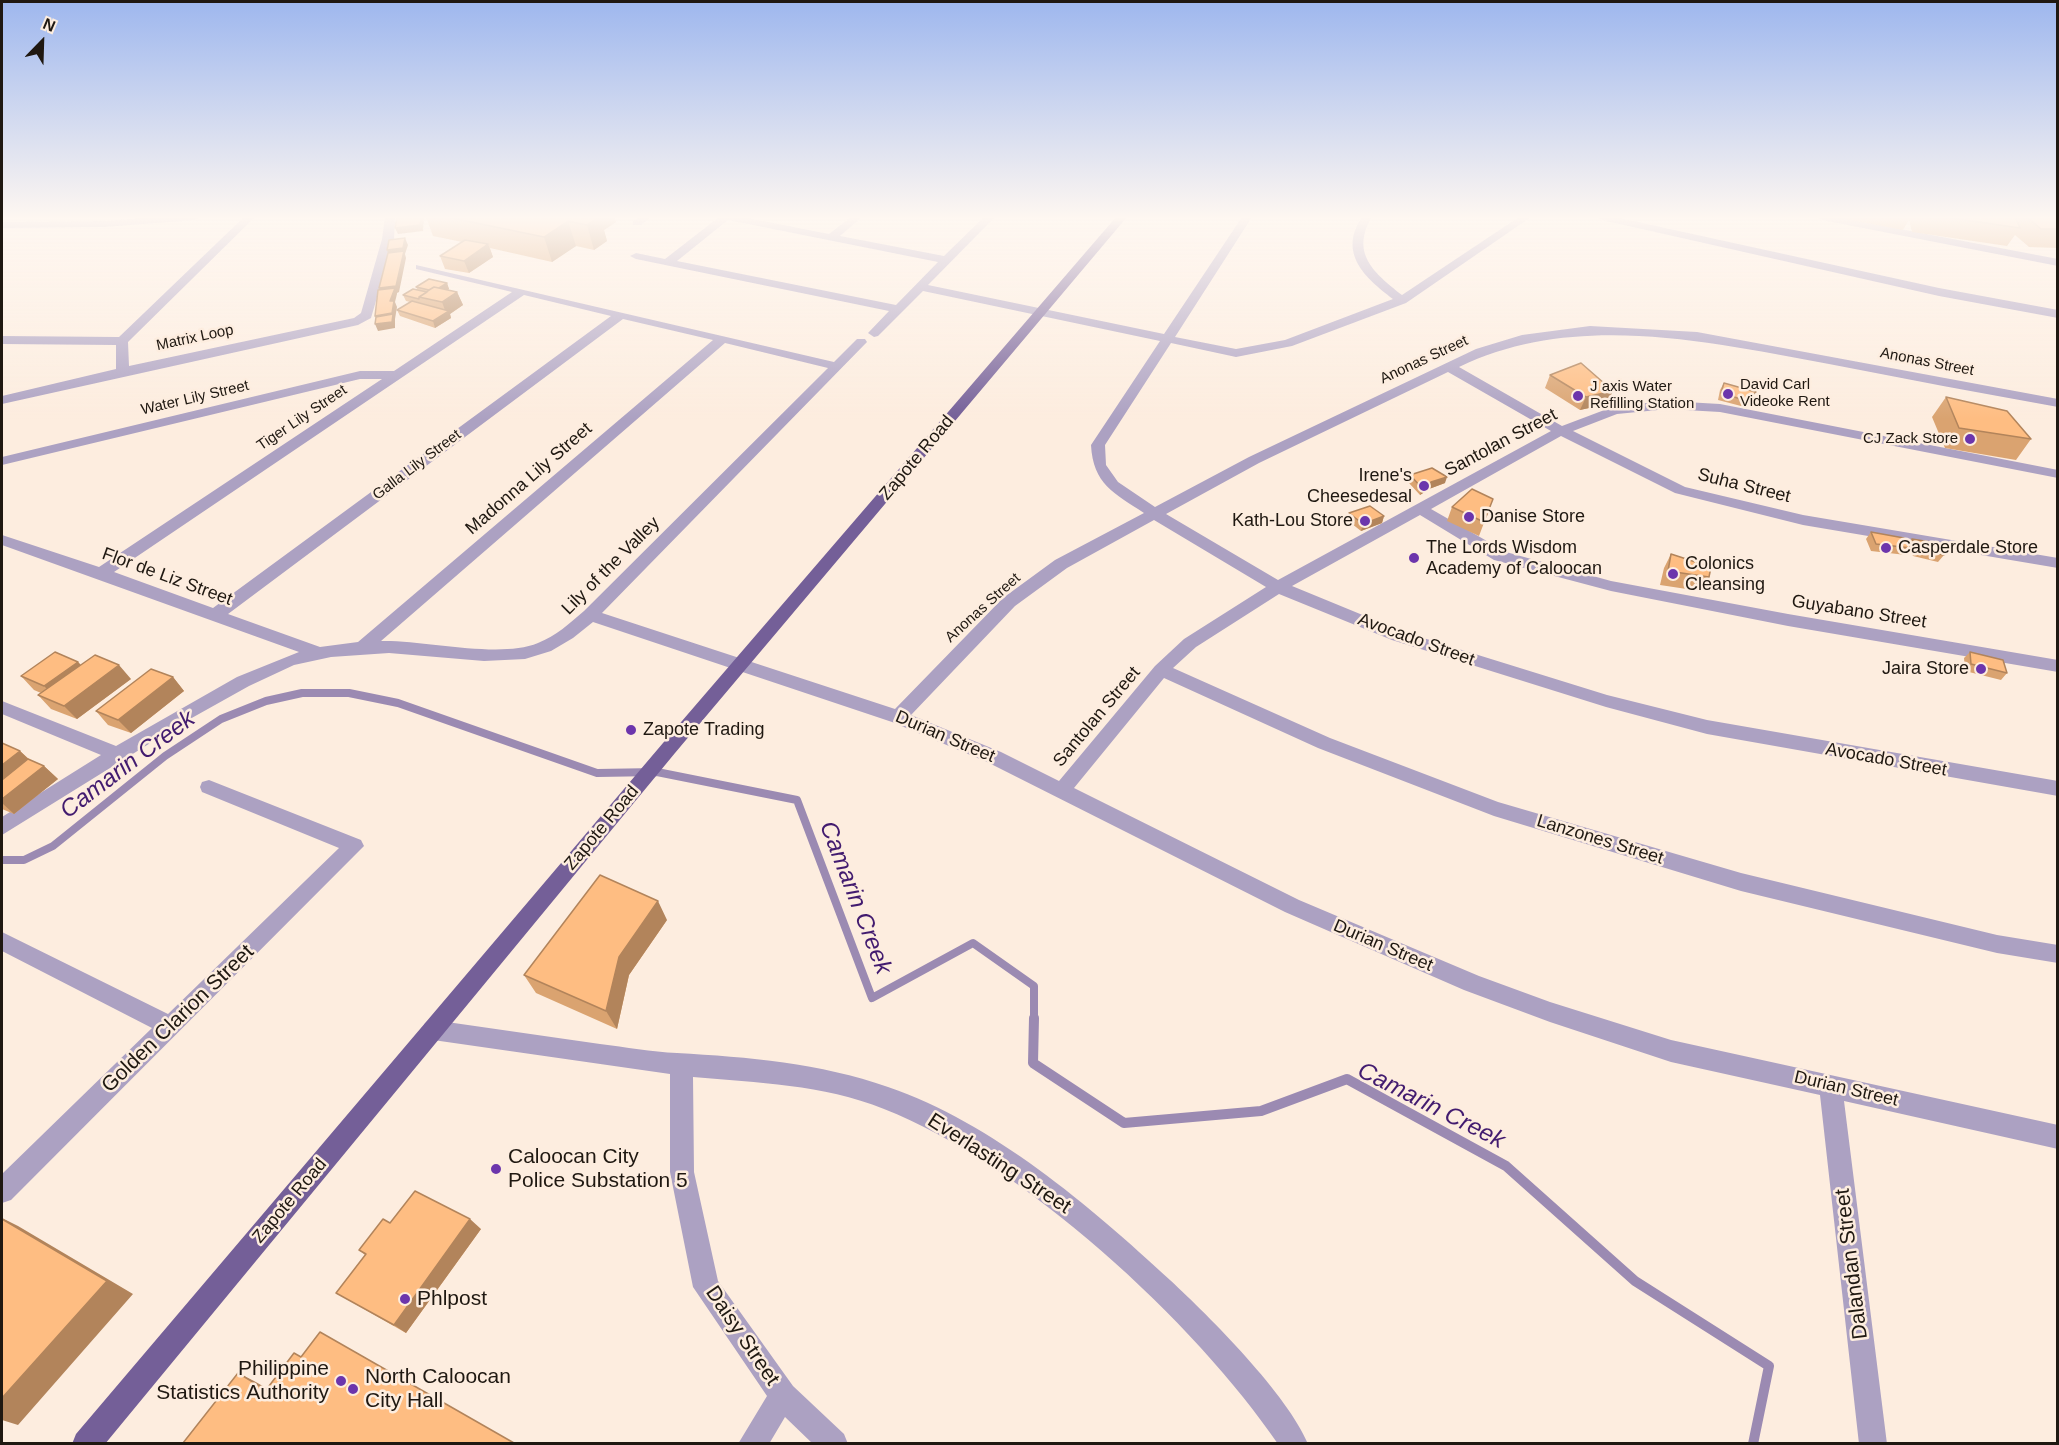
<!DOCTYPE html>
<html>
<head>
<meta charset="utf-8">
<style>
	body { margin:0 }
	#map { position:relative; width:2059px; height:1445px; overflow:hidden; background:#fdeddf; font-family:Arial,sans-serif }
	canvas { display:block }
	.frame { position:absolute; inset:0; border:3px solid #1f1811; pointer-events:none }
	.north { position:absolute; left:12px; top:12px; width:60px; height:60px; -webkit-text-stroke:4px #fdeddf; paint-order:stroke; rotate:23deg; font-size:16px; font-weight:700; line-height:24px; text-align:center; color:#1f1811 }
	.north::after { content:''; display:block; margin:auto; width:21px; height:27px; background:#1f1811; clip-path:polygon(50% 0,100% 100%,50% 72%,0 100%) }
</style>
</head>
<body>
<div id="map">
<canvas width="2059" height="1445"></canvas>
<div class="frame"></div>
<div class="north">N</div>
</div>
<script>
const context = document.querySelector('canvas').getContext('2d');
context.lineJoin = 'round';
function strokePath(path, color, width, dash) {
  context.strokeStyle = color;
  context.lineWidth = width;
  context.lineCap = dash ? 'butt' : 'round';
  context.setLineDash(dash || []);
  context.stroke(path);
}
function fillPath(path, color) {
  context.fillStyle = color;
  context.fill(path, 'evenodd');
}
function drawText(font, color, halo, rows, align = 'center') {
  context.font = font + ' Arial,sans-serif';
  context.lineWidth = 5;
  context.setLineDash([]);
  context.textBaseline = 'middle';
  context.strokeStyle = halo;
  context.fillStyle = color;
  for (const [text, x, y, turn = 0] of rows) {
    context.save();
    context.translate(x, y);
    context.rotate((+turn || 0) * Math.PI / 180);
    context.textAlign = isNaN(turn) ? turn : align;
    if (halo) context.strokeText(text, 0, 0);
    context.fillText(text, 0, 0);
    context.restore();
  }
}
strokePath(new Path2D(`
	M2 860H24L53 846 165 756 221 719 266 701 302 693H349L398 703 597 773 657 772 797 800 872 998 973 943 1034 986V1019`), '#9b8ab2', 8);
strokePath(new Path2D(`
	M1034 1018 1033 1063 1124 1123 1261 1111 1347 1079 1506 1166 1635 1281 1769 1366 1753 1444`), '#9b8ab2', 10);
fillPath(new Path2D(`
	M156 217H200L195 220 104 227 2 228V222L104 221Z
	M244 217H255L128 342 129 366 354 318 361 313 382 239 385 217H395L394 239 371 318 358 325 2 404V396L116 369V345L2 344V336L119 337Z
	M639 217H651L641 225H633V221Z
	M719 217H743L829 234 851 217H862L840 236 944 256 984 217H995L928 285 1164 334 1242 217H1252L1175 337 1236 349 1285 340 1393 299C1364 277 1338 253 1362 217H1372C1350 253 1374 273 1402 295L1519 217H1531L1406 303 1292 346 1236 357 1171 343 1105 445 1106 465 1118 482 1155 507 1249 457 1476 349 1522 335 1590 326 1697 332 2058 399V407C1981 393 1905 379 1829 364 1707 342 1576 311 1459 367L1562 426 1615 406 1668 401 1720 404 2058 470V478L1720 412 1668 409 1617 414 1573 431 1685 487 1803 515 2058 558V568L1803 525 1675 493 1561 436 1431 509 1506 552 1611 581 1788 614 2058 660V672L1788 626 1611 591 1494 560 1420 515 1292 586 1404 632 1607 695 1707 720 2058 781V796L1707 734 1606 707 1392 640 1279 594 1196 647 1173 668 1330 738 1498 802 1741 873 1997 935 2058 945V963L1997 953 1741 891 1494 816 1318 748 1164 678 1074 788 1299 900 1479 976 1550 1002 1671 1040 2058 1125V1149L1844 1101 1887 1444H1859L1820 1095 1671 1062 1550 1022 1464 990 1285 912 987 762 892 722 593 622 573 638 551 651 525 659 484 661 389 653 331 657 294 665 249 686 181 724 2 835V817L101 755 2 714V701L116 746 237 677 299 652 2 545V535L99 567 382 379H360L2 465V457L360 371H394L512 292 416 269V265L834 362 857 339H865L867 342 602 613 895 709 1003 598 1055 560 1144 513C1114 493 1093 484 1091 445L1160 341 923 291 878 336 874 337 868 333 889 311 636 259 630 256 636 253 665 259ZM728 220 938 262 896 305 677 261ZM524 295 611 316 213 608 114 572ZM623 319 713 340 358 642 320 647 228 614ZM725 343 828 368 584 611C570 623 556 636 538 643 499 659 426 640 381 641ZM1448 372 1551 431 1278 580 1166 514 1259 463ZM1154 520 1266 587 1184 639 1155 666 1059 781 1001 752 911 715 1015 606 1067 568Z
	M1597 217H1615L1939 288 2058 310V318L1939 296 1602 220Z
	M1817 217H1837L2058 259V266L1822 220Z
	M209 780 361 840 364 846 11 1200 2 1203V1174L152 1028 2 951V932L168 1014 339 848 202 792 200 787 202 782Z
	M433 1020C489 1028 544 1036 600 1044 626 1047 651 1052 677 1053 748 1057 820 1063 888 1087 993 1123 1090 1206 1170 1280 1210 1317 1288 1395 1308 1444H1278C1196 1323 1021 1162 884 1109 822 1084 758 1083 693 1077L694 1172 718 1281 793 1386 844 1434 848 1444H813L785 1417 769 1444H738L767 1396 693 1287 670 1172V1074L433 1040 425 1037 422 1030 425 1023Z`), '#aca1c2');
fillPath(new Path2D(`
	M1116 217H1127L675 753 105 1444H72L76 1434 663 743Z`), '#745f98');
fillPath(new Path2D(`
	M426 217H614L616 222 604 230 607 241 594 250 576 246 552 262 490 248 493 257 469 273 445 269 440 256 462 242 433 236Z
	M1846 217H2057L2058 248 2029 247 2015 235 2007 246 1912 232 1909 220 1903 230 1846 219Z
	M447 283 449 289 448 290 457 292 463 305 450 314 451 318 435 328 400 316 397 310 410 302 406 301 403 295 417 289 416 287Z
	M1550 375 1607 404 1580 410 1545 388Z
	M1724 383 1752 398 1741 406 1718 400 1720 390Z
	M1946 397 2031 439 2016 460 1945 448 1932 417Z
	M1410 475 1445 483 1429 489 1420 495 1408 482Z
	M1493 499 1479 536 1447 521 1452 507Z
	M1349 513 1384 516 1382 523 1361 531 1347 520Z
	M1871 532 1908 544 1912 539 1944 555 1938 562 1913 556 1910 550 1906 555 1871 551 1866 539Z
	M1671 554 1709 577 1700 591 1660 585 1664 568Z
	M1970 652 2007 673 2001 680 1965 671 1964 658Z
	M78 662 81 665 131 679 77 719 51 709 38 695 41 693 34 690 21 676Z
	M173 677 184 691 131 733 108 725 96 711Z
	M2 743 20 751 30 760 44 766 58 779 14 814 2 809Z
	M667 920 629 975 617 1029 536 993 524 975Z
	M390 1223 481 1229 406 1333 336 1293 365 1255 359 1250Z`), '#daa370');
fillPath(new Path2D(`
	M421 217H424L423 231 398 234 395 228Z
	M587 217H614L616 222 604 230 607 241 594 250 587 225Z
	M568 221 576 246 552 262 544 237Z
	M405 238 408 245 405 254 406 258 399 292 397 293V294L395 302 397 307 395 319V328L378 331 375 324 378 322 375 316 382 294 379 288 389 256 387 250Z
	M488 244 493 257 469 273 464 261Z
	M447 283 449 289 436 298 434 291Z
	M457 292 463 305 450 314 451 318 435 328 433 321 446 313 442 302Z
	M1613 391 1607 404 1580 410 1586 397Z
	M1756 392 1752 398 1741 406 1744 400Z
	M1447 477 1445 483 1429 489 1420 495 1422 488 1431 482Z
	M1384 516 1382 523 1361 531 1363 524Z
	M78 662 90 675 57 699 44 686Z
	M119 665 131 679 77 719 64 706Z
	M173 677 184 691 131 733 118 720Z
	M20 751 39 769 44 766 58 779 14 814 2 803V765Z
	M658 901 667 920 629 975 617 1029 606 1011 619 957Z
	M2 1218 18 1226 133 1294 18 1425 2 1420Z
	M470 1219 481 1229 406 1333 394 1325Z
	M238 1373 254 1381 282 1397 266 1390Z`), '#b2845b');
const building = new Path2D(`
	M397 217H421L420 225 395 228Z
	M447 217H600L587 225 568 221 544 237Z
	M1945 217H2015L2020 228Z
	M2027 217H2057L2058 229H2041Z
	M405 238 403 248 387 250 389 240Z
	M465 240 488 244 464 261 440 256Z
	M404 251 396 286 379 288 388 253Z
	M429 279 447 283 439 288 434 287 429 290 416 287Z
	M434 287 457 292 442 302 419 297Z
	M395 288 390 301H394L392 313 375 316 378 290Z
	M413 289 427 292 419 297V299L403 295Z
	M412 301 449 311 433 321 397 310Z
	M393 314 392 322 375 324 376 317Z
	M1581 363 1613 391 1586 397 1550 375Z
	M1724 383 1756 392 1744 400 1721 393Z
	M1946 397 2007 411 2031 439 1959 428Z
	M1432 468 1447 477 1431 482 1422 488 1410 475Z
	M1472 489 1493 499 1484 522 1452 507Z
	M1370 506 1384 516 1363 524 1349 513Z
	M1871 532 1904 538 1911 548 1876 544Z
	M1912 539 1943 544 1944 555 1918 549Z
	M1671 554 1711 567 1709 577 1668 571Z
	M55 652 78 662 44 686 21 676Z
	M1970 652 2003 660 2007 673 1971 664Z
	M95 655 119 665 64 706 38 695Z
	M151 669 173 677 118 720 96 711Z
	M2 743 20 751 2 765Z
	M28 759 44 766 2 799V780Z
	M600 875 658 901 619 957 606 1011 524 975Z
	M415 1191 470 1219 394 1325 336 1293 366 1254 359 1250 383 1219 390 1223Z
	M2 1219 107 1281 2 1398Z
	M320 1332 514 1443H183L238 1373 266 1390 294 1353 301 1357Z`);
fillPath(building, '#febd82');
strokePath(building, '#b2845b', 1.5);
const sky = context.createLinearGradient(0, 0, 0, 419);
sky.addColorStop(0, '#9eb7ee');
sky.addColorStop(0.52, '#fef7f1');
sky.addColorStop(1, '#fef7f100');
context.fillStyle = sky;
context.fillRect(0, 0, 2059, 419);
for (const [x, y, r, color] of [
	[1728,394,6,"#6c35ac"],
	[1578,396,6,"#6c35ac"],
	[1970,439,6,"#6c35ac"],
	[1424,486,6,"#6c35ac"],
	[1469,517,6,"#6c35ac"],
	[1365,521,6,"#6c35ac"],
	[1886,548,6,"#6c35ac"],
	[1414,558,6,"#6c35ac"],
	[1673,574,6,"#6c35ac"],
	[1981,669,6,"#6c35ac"],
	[631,730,6,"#6c35ac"],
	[496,1169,6,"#6c35ac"],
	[405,1299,6,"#6c35ac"],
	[341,1381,6,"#6c35ac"],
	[353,1389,6,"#6c35ac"]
]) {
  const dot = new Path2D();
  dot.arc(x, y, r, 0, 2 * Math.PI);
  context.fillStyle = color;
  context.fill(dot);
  strokePath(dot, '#fdeddf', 2);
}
drawText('15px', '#1f1811', '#fdeddf', [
	["Matrix Loop",195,338,-12],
	["Anonas Street",1424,360,-25],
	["Anonas Street",1927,362,11],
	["Water Lily Street",195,398,-13],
	["Tiger Lily Street",302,418,-34],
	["Galla Lily Street",417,465,-37],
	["Anonas Street",983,608,-42]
]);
drawText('15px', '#1f1811', '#fdeddf', [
	["David Carl",1740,385],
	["Videoke Rent",1740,402],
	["J axis Water",1590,387],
	["Refilling Station",1590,404],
	["CJ Zack Store",1958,439,"right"]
], 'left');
drawText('18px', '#1f1811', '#fdeddf', [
	["Santolan Street",1501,443,-28],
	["Zapote Road",917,458,-50],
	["Madonna Lily Street",529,479,-41],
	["Suha Street",1744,486,14],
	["Lily of the Valley",611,566,-45],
	["Flor de Liz Street",167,577,20],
	["Guyabano Street",1859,612,9],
	["Avocado Street",1416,640,20],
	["Santolan Street",1097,717,-50],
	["Durian Street",945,737,23],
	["Avocado Street",1886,760,10],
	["Zapote Road",602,828,-50],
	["Lanzones Street",1600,840,17],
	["Durian Street",1383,946,23],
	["Durian Street",1846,1089,13],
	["Zapote Road",290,1201,-50]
]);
drawText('18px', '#1f1811', '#fdeddf', [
	["Irene's",1412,476,"right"],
	["Cheesedesal",1412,497,"right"],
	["Danise Store",1481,517],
	["Kath-Lou Store",1353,521,"right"],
	["The Lords Wisdom",1426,548],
	["Academy of Caloocan",1426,569],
	["Casperdale Store",1898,548],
	["Colonics",1685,564],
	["Cleansing",1685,585],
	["Jaira Store",1969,669,"right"],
	["Zapote Trading",643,730]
], 'left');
drawText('21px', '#1f1811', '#fdeddf', [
	["Golden Clarion Street",178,1019,-44],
	["Everlasting Street",999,1164,33],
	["Dalandan Street",1852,1264,-97],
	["Daisy Street",742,1336,56]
]);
drawText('21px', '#1f1811', '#fdeddf', [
	["Caloocan City",508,1157],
	["Police Substation 5",508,1181],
	["Phlpost",417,1299],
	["Philippine",329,1369,"right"],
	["Statistics Authority",329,1393,"right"],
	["North Caloocan",365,1377],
	["City Hall",365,1401]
], 'left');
drawText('italic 24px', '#421b6f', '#fdeddf', [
	["Camarin Creek",128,765,-37],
	["Camarin Creek",855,898,69],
	["Camarin Creek",1431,1106,27]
]);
</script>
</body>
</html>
